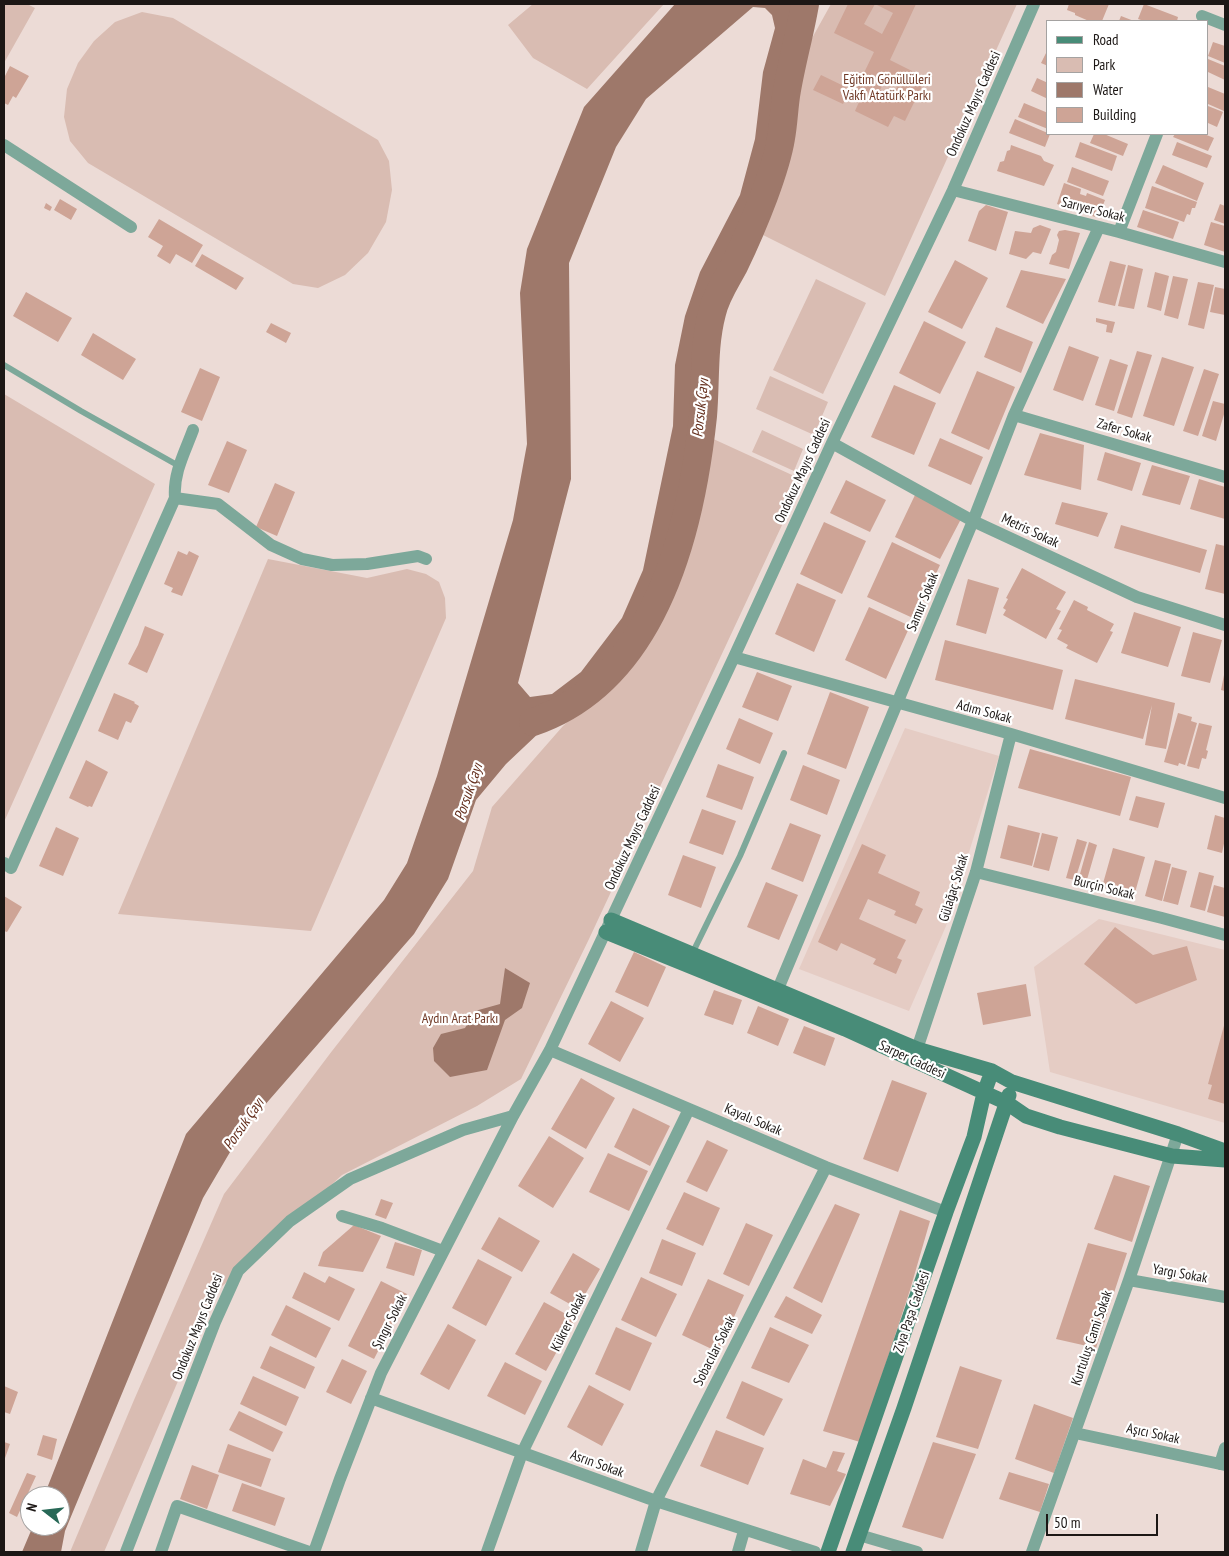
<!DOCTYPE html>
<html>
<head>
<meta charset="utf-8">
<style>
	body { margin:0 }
	#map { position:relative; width:1229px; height:1556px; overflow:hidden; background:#ecdbd6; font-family:"PT Sans Narrow",sans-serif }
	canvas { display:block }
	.frame { position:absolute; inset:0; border:5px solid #1c1715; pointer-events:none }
	.legend { position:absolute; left:1046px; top:20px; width:162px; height:115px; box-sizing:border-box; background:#fff; border:1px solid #a4a2a1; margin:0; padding:6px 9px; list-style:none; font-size:15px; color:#1c1715 }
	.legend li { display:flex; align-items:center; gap:10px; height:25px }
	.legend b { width:25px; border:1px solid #a4a2a1 }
	.north { position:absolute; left:20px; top:1486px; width:50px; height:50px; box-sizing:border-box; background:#fff; border:1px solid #a4a2a1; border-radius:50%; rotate:286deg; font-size:14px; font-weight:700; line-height:20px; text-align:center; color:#1c1715 }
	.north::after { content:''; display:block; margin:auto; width:18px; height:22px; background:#276856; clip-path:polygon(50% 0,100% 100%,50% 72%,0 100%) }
	.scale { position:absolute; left:1046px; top:1514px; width:112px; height:22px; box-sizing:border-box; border:2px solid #1c1715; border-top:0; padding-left:6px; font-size:15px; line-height:18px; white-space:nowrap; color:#1c1715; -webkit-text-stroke:4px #fff; paint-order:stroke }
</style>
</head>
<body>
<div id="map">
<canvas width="1229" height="1556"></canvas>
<div class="frame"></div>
<ul class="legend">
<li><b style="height:6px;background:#488c78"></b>Road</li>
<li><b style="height:14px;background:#d9bcb2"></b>Park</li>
<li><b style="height:14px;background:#9e786a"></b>Water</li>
<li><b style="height:14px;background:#cea496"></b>Building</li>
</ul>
<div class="north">N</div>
<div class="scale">50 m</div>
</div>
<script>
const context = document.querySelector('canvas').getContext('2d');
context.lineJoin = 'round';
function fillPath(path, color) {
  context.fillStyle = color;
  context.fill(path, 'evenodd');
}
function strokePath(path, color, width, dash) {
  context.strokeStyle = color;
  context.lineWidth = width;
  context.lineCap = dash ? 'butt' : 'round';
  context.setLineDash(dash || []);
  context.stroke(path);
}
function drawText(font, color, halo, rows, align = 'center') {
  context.font = font + ' "PT Sans Narrow",sans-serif';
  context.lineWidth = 4.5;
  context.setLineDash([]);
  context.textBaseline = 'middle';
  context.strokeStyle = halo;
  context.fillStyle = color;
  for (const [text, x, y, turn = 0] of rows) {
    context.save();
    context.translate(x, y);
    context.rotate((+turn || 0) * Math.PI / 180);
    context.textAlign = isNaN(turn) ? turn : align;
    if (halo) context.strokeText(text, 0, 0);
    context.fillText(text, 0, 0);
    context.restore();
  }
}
fillPath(new Path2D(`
	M905 728 999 756 946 926 909 1011 799 969Z
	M1099 919 1225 950V1123L1050 1072 1034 967Z`), '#e5ccc4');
fillPath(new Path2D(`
	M4 4H27L35 8 4 63Z
	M533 4H664L587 89 533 58 508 25Z
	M831 4H1017L885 296 761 234 786 151 811 40Z
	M142 12 173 18 378 140 389 161 392 190 386 222 368 253 345 275 318 288 293 284 88 163 70 141 64 117 67 89 78 63 94 41 115 22Z
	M816 279 866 303 823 394 773 370Z
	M770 376 828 402 814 435 756 409Z
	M4 394 155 484 4 822Z
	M762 430 803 449 794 471 752 452Z
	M709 437 803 480 589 939 521 1079 477 1106 342 1175 217 1291 104 1552H70L134 1400 224 1194 332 1051 473 871 492 807 563 726 637 655 682 556Z
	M268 559 367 578 407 569 426 574 439 582 445 598 446 618 311 931 118 914Z`), '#d9bcb2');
fillPath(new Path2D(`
	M675 4H809L794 39 780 94 776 144 760 197 707 301 695 349 692 426 663 566 646 610 614 662 506 764 476 800 448 879 414 934 243 1130 203 1198 65 1531 61 1552H22L33 1526H60V1496H44L186 1134 384 900 407 863 437 776 513 520 527 444 520 293 527 249 584 107ZM753 7 765 8 772 15 775 28 763 72 755 139 740 195 700 272 685 316 675 365 673 426 643 570 622 618 581 672 552 694 530 697 518 683 571 479 569 263 616 147 646 99Z
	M505 968 530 983 522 1008 505 1020 487 1070 450 1077 434 1061 433 1048 441 1034 465 1028 475 1011 500 1004Z`), '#9e786a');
strokePath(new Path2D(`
	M533 722C655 680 691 530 703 416 706 382 703 347 712 313 716 295 726 281 734 266 745 243 755 220 764 196 771 177 778 157 781 138 784 122 784 106 787 90 792 61 800 33 805 4`), '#9e786a', 28);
fillPath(new Path2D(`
	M848 4H875L864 24 882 34 893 13 875 4H916L890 60 926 78 905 121 894 116 888 127 855 111 859 102 852 98 874 52 834 33ZM887 77 899 84 892 97 880 90Z
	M1069 4H1109L1102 21H1089L1075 15V13L1067 10Z
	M1144 4 1178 17 1177 21H1144L1138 19Z
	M1121 16 1134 21H1119Z
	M1213 42 1225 46V63L1208 56Z
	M1048 49V66L1041 63Z
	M1208 59 1225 66V80L1208 72Z
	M10 66 29 76 16 98 13 96 8 105 4 103V78Z
	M821 75 850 89 843 104 813 90Z
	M1037 78 1048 83V99L1031 91Z
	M1208 87 1225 94 1224 111 1208 104Z
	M1024 103 1048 113V129L1018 117Z
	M1208 106 1223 112 1217 127 1208 123Z
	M1015 119 1050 134 1045 147 1009 133Z
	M1094 134H1104L1128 144 1123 156 1090 143Z
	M1175 134H1204L1214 138 1208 151 1173 137Z
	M1080 142 1117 156 1112 171 1075 157Z
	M1177 142 1212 156 1207 168 1172 155Z
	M1011 145 1041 156 1044 161 1054 165 1044 186 997 171 1000 162 1004 161 1007 151 1010 150Z
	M1163 165 1204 183 1197 201 1155 183Z
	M1072 167 1109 181 1103 196 1067 182Z
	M1064 183 1081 189 1080 194 1086 196 1087 193 1105 200 1098 218 1057 204Z
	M1152 186 1197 202 1195 208H1192L1190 215 1187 214 1184 222 1145 208Z
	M60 199 77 209 71 220 54 210Z
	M46 203 52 207 50 211 44 208Z
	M1220 204 1225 206V224L1214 220Z
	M986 205 1008 212 996 251 968 241 979 211Z
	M1143 210 1179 222 1173 239 1137 227Z
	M159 219 203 245 192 263 176 254 170 264 157 256 163 246 148 237Z
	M1211 222 1225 226V252L1204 245Z
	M1040 225 1051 229 1041 254 1033 252 1026 259 1009 254 1015 231 1031 233 1033 228Z
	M1065 230 1080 233 1069 269 1049 264 1052 255 1056 252 1059 240 1057 235 1059 231Z
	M202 254 244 278 236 290 195 266Z
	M955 260 988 278 962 329 928 312Z
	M1110 261 1126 265 1115 306 1098 302Z
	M1128 265 1143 269 1134 309 1118 306Z
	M1021 270 1066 279 1043 324 1006 307Z
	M1155 272 1169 276 1161 311 1147 307Z
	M1173 276 1188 279 1178 319 1164 315Z
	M1198 282 1214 285 1204 329 1188 325Z
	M1215 287 1225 289V315L1210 312Z
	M26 292 72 318 58 342 13 316Z
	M1096 318 1115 322 1112 333 1106 332 1107 325 1096 322Z
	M924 321 966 342 940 394 899 373Z
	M271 323 291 333 286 343 266 332Z
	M996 327 1033 342 1021 373 984 357Z
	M93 333 136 359 123 380 81 355Z
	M1069 346 1099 357 1083 401 1053 390Z
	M1137 351 1152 355 1132 418 1117 413Z
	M1162 357 1194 367 1174 426 1143 416Z
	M1110 359 1128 365 1114 411 1095 405Z
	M200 368 220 377 202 421 181 412Z
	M1204 369 1219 374 1198 436 1183 431Z
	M977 371 1015 387 989 450 951 433Z
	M894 385 936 403 914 455 871 437Z
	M1213 401 1225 404V411L1216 441 1202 436Z
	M1040 433 1084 445 1081 490 1024 475Z
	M940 438 983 457 971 485 928 466Z
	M227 441 247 450 229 493 208 485Z
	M1105 452 1141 463 1132 491 1097 480Z
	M1152 465 1190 476 1180 505 1142 495Z
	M1199 479 1225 487V519L1190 509Z
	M846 480 886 500 870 532 830 513Z
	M275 483 295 492 277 536 256 527Z
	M915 495 961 519 940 559 895 537Z
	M1062 502 1108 513 1098 537 1055 524Z
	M824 522 866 541 842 594 800 574Z
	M1121 525 1207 550 1200 573 1114 548Z
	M892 542 940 565 915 619 867 597Z
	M1216 544 1225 546V594L1205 589Z
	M178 551 187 555 189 551 199 556 182 596 171 592 173 588 164 584Z
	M1022 568 1066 592 1056 609 1061 611 1046 639 1003 615 1006 610 1003 608 1008 599 1006 598Z
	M968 579 999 588 986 634 956 625Z
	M797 583 836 600 814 652 775 634Z
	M1074 600 1088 607 1087 610 1114 624 1110 631 1113 632 1097 663 1066 648 1068 645 1057 639 1062 630 1059 629Z
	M869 607 910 626 886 679 845 660Z
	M1134 612 1181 627 1168 667 1121 653Z
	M145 626 164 634 147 673 128 664 138 645Z
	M1193 632 1222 640 1210 683 1181 676Z
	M945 640 1063 670 1053 710 935 680Z
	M757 672 792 686 778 721 742 707Z
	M1224 675H1225V691L1221 690Z
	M1075 679 1175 703 1166 749 1145 745 1152 705 1143 739 1065 719Z
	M830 692 869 707 846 769 807 754Z
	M114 693 135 702 134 703 139 706 131 723 126 721 118 740 98 731Z
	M1178 713 1192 717 1191 721 1197 723 1185 765 1179 763 1178 766 1164 762Z
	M739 718 773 733 760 764 726 749Z
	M1199 723 1212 726 1206 750 1208 751 1206 759 1202 758 1199 769 1187 766Z
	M1030 749 1131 777 1120 816 1018 788Z
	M86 760 108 772 92 807 89 806 88 807 69 798Z
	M718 764 754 777 742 810 706 797Z
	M803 765 840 780 827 815 790 800Z
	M1136 796 1165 803 1158 828 1129 820Z
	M702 809 736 821 723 855 689 843Z
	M1215 815 1225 818V839L1222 853 1207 849Z
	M790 823 821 835 803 882 771 869Z
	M1008 825 1040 833 1032 866 1000 858Z
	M56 827 79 838 63 876 39 866Z
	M1042 833 1058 837 1049 871 1033 867Z
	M1077 839 1087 842 1075 880 1066 878Z
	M1089 842 1097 845 1086 883 1078 881Z
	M862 844 886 855 878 873 920 892 915 905 923 909 916 924 894 915 896 911 868 899 859 919 906 940 897 958 902 960 896 974 873 964 876 959 841 943 837 951 818 942Z
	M1113 848 1145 857 1134 896 1102 887Z
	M683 855 716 867 701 908 668 895Z
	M1155 860 1171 864 1162 901 1145 896Z
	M1172 867 1187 871 1178 905 1163 901Z
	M1199 872 1214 876 1205 911 1190 907Z
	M766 882 798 895 779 940 747 927Z
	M1214 885 1225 888V917L1207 912Z
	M4 896 22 907 7 932 4 931Z
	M1115 927 1153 955 1187 946 1197 980 1136 1004 1084 964Z
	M634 952 666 967 648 1007 615 992Z
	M1026 984 1031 1016 983 1025 977 993Z
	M714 990 742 1000 733 1025 704 1015Z
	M611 1001 644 1018 620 1062 588 1044Z
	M758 1006 789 1019 778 1046 747 1033Z
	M1225 1022V1104L1208 1099 1212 1085 1208 1084Z
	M804 1026 835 1038 825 1066 793 1053Z
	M581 1078 615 1098 586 1149 551 1129Z
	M892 1080 927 1093 898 1172 863 1159Z
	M633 1108 670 1126 650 1166 614 1147Z
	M549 1136 584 1158 553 1208 518 1186Z
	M707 1140 728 1150 707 1192 686 1182Z
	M608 1153 648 1171 629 1211 589 1192Z
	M1114 1175 1150 1186 1132 1242 1094 1229Z
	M684 1192 720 1208 703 1246 666 1229Z
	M381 1199 393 1203 386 1219 375 1215Z
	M835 1204 860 1214 822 1303 793 1288Z
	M900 1210 930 1221 910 1290 860 1442 823 1431Z
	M499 1217 540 1241 522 1272 481 1249Z
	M746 1223 773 1235 749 1286 723 1274Z
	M354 1225 381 1236 363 1272 318 1266 323 1252Z
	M662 1239 696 1253 682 1286 649 1273Z
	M395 1242 422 1250 414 1276 386 1268Z
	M1088 1243 1127 1253 1096 1348 1056 1339Z
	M573 1253 600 1269 577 1308 550 1293Z
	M478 1259 512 1277 486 1326 452 1308Z
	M304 1272 325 1283 329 1276 355 1289 339 1321 292 1298Z
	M641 1277 677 1294 656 1337 621 1320Z
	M708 1279 744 1295 718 1352 682 1335Z
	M381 1281 407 1294 374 1359 348 1346Z
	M786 1296 822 1315 812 1334 774 1317Z
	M544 1302 575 1319 546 1371 515 1354Z
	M286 1305 331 1328 316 1358 271 1335Z
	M448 1324 476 1340 449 1390 420 1374Z
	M616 1327 652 1343 630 1391 595 1374Z
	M770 1327 809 1345 789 1383 751 1368Z
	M270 1346 315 1367 305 1389 260 1368Z
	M342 1359 367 1371 351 1404 326 1392Z
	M505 1362 542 1381 525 1415 487 1396Z
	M960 1366 1002 1380 978 1449 936 1437Z
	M253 1376 299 1397 286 1426 240 1404Z
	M742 1381 783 1399 764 1436 726 1418Z
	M589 1385 624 1404 602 1446 567 1427Z
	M4 1386 18 1392 10 1414 4 1412Z
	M1034 1404 1073 1418 1054 1473 1015 1459Z
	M239 1411 283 1432 273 1452 229 1430Z
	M716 1430 764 1448 748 1485 700 1466Z
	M43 1435 57 1439 52 1460 37 1455Z
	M4 1442 10 1444 4 1461Z
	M933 1442 976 1454 943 1539 902 1527Z
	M228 1444 271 1459 261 1487 218 1472Z
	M833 1451 845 1453 837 1471 846 1474 830 1506 790 1494 803 1459 826 1468Z
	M192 1465 219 1475 207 1509 180 1499Z
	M1009 1472 1049 1484 1040 1512 999 1499Z
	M27 1473 36 1476 17 1517 9 1513Z
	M242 1483 285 1498 275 1526 232 1511Z`), '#cea496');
strokePath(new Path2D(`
	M4 365 81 411 179 466
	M692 954 740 856 784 753`), '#7da89a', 6);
strokePath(new Path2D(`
	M1202 16 1225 25
	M4 145 131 227
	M953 190 1119 232 1225 262
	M1119 232 1157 134
	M1014 415 1225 477
	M832 443 973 521 1137 597 1225 625
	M175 498 218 504 271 545 302 559 332 565 367 564 418 556 426 559
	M734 657 1011 734 1225 798
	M4 863 11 868 175 498C173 473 185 452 193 430
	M976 872 1162 918 1225 935
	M778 989 973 521 1014 415 1099 227
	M917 1049 976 872 1011 734
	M550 1050 826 1167 946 1212
	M342 1216 382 1228 443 1251
	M1129 1280 1225 1297
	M371 1398 656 1501 815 1552
	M1075 1433 1225 1465
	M1220 1464 1225 1448
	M859 1535 917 1552
	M126 1552 215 1322 238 1271 290 1221 350 1179 463 1130 513 1116
	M161 1552 177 1506 309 1552
	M314 1552 340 1479 381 1373 513 1116 550 1050 734 657 832 443 953 190 1034 4
	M487 1552 522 1453 689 1109
	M641 1552 656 1501 826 1167
	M738 1552 744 1531
	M1032 1552 1129 1280 1178 1134`), '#7da89a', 12);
strokePath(new Path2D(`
	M611 920 917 1049 992 1071 1012 1082 1178 1134 1225 1151
	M606 932 845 1029 1007 1103 1026 1116 1060 1127 1172 1156 1225 1160
	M828 1552 946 1212 974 1137 984 1093 992 1071
	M853 1552 904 1408 1009 1095`), '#488c78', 15);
drawText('14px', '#713a27', '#fff', [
	["Eğitim Gönüllüleri",887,80],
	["Vakfı Atatürk Parkı",887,96],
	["Aydın Arat Parkı",460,1019]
]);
drawText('14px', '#1c1715', '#fff', [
	["Ondokuz Mayıs Caddesi",974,104,-66],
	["Sarıyer Sokak",1093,210,14],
	["Zafer Sokak",1124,431,16],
	["Ondokuz Mayıs Caddesi",803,471,-65],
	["Metris Sokak",1030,531,25],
	["Samur Sokak",923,602,-68],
	["Adım Sokak",984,712,15],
	["Ondokuz Mayıs Caddesi",633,838,-65],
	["Gülağaç Sokak",954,888,-73],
	["Burçin Sokak",1104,888,14],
	["Sarper Caddesi",912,1060,25],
	["Kayalı Sokak",753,1120,23],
	["Yargı Sokak",1180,1274,10],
	["Ziya Paşa Caddesi",912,1312,-71],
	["Şıngır Sokak",390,1322,-63],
	["Kükrer Sokak",569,1322,-64],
	["Ondokuz Mayıs Caddesi",198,1327,-68],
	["Kurtuluş Cami Sokak",1092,1338,-71],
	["Sobacılar Sokak",715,1351,-63],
	["Aşıcı Sokak",1153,1434,12],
	["Asrın Sokak",597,1464,20]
]);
drawText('italic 15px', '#642e1c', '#fff', [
	["Porsuk Çayı",701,408,-84],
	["Porsuk Çayı",469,792,-71],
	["Porsuk Çayı",244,1124,-55]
]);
</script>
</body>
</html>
